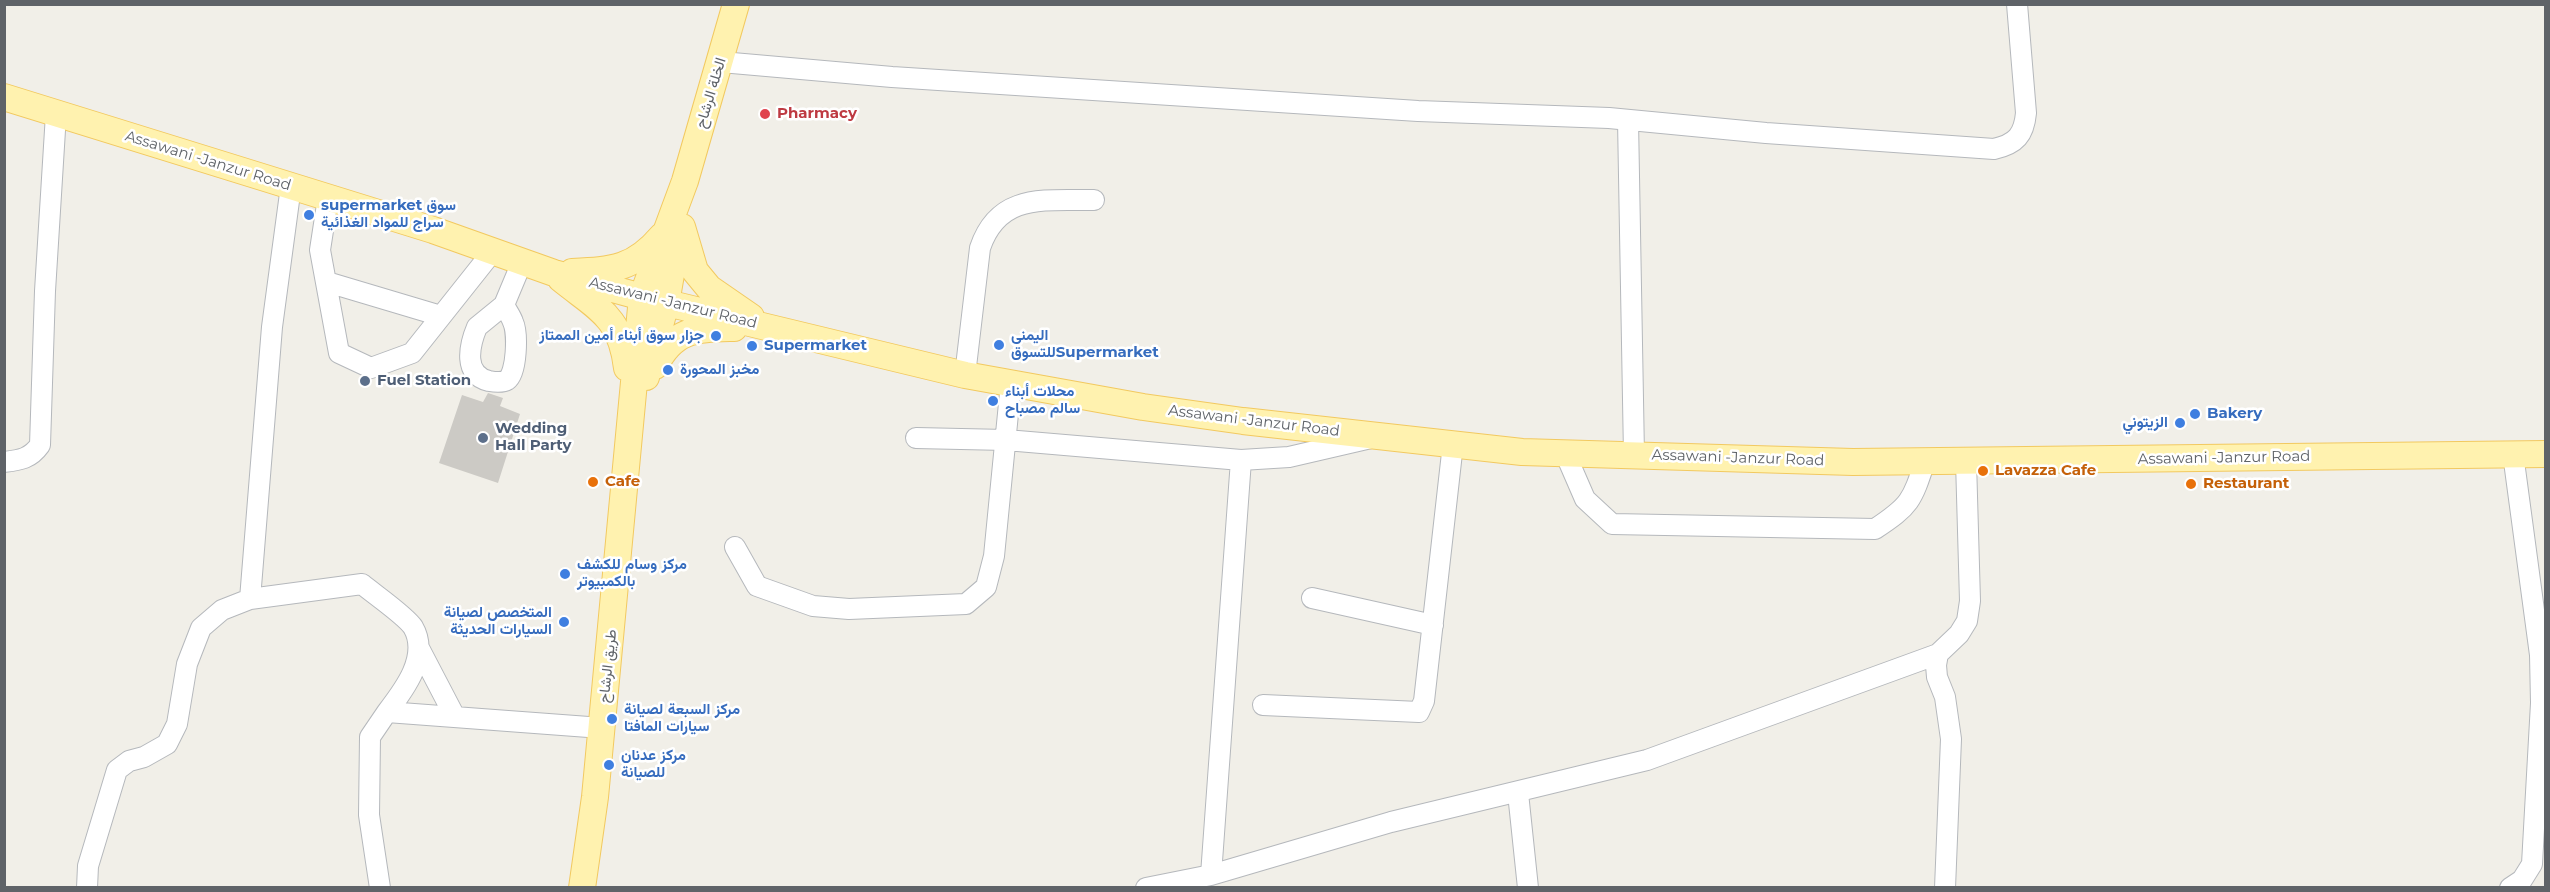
<!DOCTYPE html>
<html>
<head>
<meta charset="utf-8">
<style>
	body { margin:0 }
	#map { position:relative; width:2550px; height:892px; overflow:hidden; background:#f1efe8; font-family:Montserrat,sans-serif }
	canvas { display:block }
	.frame { position:absolute; inset:0; border:6px solid #5f6368; pointer-events:none }
</style>
</head>
<body>
<div id="map">
<canvas width="2550" height="892"></canvas>
<div class="frame"></div>
</div>
<script>
const context = document.querySelector('canvas').getContext('2d');
context.lineJoin = 'round';
function fillPath(path, color) {
  context.fillStyle = color;
  context.fill(path, 'evenodd');
}
function strokePath(path, color, width, dash) {
  context.strokeStyle = color;
  context.lineWidth = width;
  context.lineCap = dash ? 'butt' : 'round';
  context.setLineDash(dash || []);
  context.stroke(path);
}
function drawText(font, color, halo, rows, align = 'center') {
  context.font = font + ' Montserrat,Vazirmatn,sans-serif';
  context.lineWidth = 5;
  context.setLineDash([]);
  context.textBaseline = 'middle';
  context.strokeStyle = halo;
  context.fillStyle = color;
  for (const [text, x, y, turn = 0] of rows) {
    context.save();
    context.translate(x, y);
    context.rotate((+turn || 0) * Math.PI / 180);
    context.textAlign = isNaN(turn) ? turn : align;
    if (halo) context.strokeText(text, 0, 0);
    context.fillText(text, 0, 0);
    context.restore();
  }
}
fillPath(new Path2D(`
	M488 393 503 398 500 406 520 414 498 483 439 463 462 395 483 402Z`), '#cccac5');
const minor = new Path2D(`
	M721 62 892 77 1418 111 1609 118 1766 133 1994 149C2016 144 2024 135 2026 113L2017 4
	M1628 120 1634 455
	M328 198 320 250 339 353 371 368 412 353 493 251
	M327 282 441 316
	M504 305C507 311 511 316 513 322 518 333 517 373 507 380 502 383 495 382 489 381 463 375 469 346 477 327Z
	M504 305 522 262
	M965 375 980 248C999 192 1045 201 1094 200
	M916 438 1006 440 1241 460
	M1565 453 1585 499 1612 524 1875 529C1910 506 1912 501 1925 461
	M4 462C20 460 30 459 40 445L45 291 56 114
	M735 547 757 586 813 606 849 609 966 604 986 587 994 556 1011 383
	M1312 598 1433 625
	M250 599 272 327 291 186
	M419 648 455 717
	M1263 705 1419 712 1424 701 1453 444
	M1518 793 1528 888
	M1211 875 1241 460 1289 457 1371 438
	M87 888 88 866 117 770 129 761 144 757 167 744 177 724 187 664 201 628 222 610 250 599 362 584C374 594 406 616 413 627 430 656 404 690 387 712
	M380 888 369 815 370 737 387 712 602 728
	M1146 888 1211 875 1391 822 1647 760 1938 654
	M1945 888 1951 739 1945 697 1937 677 1936 665 1938 654 1959 634 1967 621 1970 601 1966 461
	M2510 888 2522 880 2532 864 2541 703 2540 655 2513 454`);
const major = new Path2D(`
	M4 97 433 230 554 273 642 297 965 375 1143 407 1243 421 1522 452 1853 462 2546 454
	M682 227 695 271 709 288 751 317
	M572 272C613 270 634 269 662 236
	M561 279C598 309 621 316 627 368
	M655 366C674 328 697 329 734 328
	M646 377 666 303 678 234
	M582 888 595 797 642 297 685 181 736 4`);
strokePath(minor, '#b5b8bc', 22);
strokePath(major, '#f2c960', 28);
strokePath(minor, '#fff', 20);
strokePath(major, '#fff2af', 26);
for (const [x, y, r, color] of [
	[765,114,6,"#e0444e"],
	[309,215,6,"#3f7fe0"],
	[716,336,6,"#3f7fe0"],
	[999,345,6,"#3f7fe0"],
	[752,346,6,"#3f7fe0"],
	[668,370,6,"#3f7fe0"],
	[365,381,6,"#5c6f8a"],
	[993,401,6,"#3f7fe0"],
	[2195,414,6,"#3f7fe0"],
	[2180,423,6,"#3f7fe0"],
	[483,438,6,"#5c6f8a"],
	[1983,471,6,"#e8710a"],
	[593,482,6,"#e8710a"],
	[2191,484,6,"#e8710a"],
	[565,574,6,"#3f7fe0"],
	[564,622,6,"#3f7fe0"],
	[612,719,6,"#3f7fe0"],
	[609,765,6,"#3f7fe0"]
]) {
  const dot = new Path2D();
  dot.arc(x, y, r, 0, 2 * Math.PI);
  context.fillStyle = color;
  context.fill(dot);
  strokePath(dot, '#fff', 2);
}
drawText('15px', '#5f6368', '#fff', [
	["الخلة الرشاح",711,93,-73],
	["Assawani -Janzur Road",208,161,17],
	["Assawani -Janzur Road",673,303,14],
	["Assawani -Janzur Road",1254,421,7],
	["Assawani -Janzur Road",1738,458,2],
	["Assawani -Janzur Road",2224,458,-1],
	["طريق الرشاح",608,666,-84]
]);
drawText('bold 15px', '#be3a42', '#fff', [
	["Pharmacy",777,114]
], 'left');
drawText('bold 15px', '#366cbe', '#fff', [
	["supermarket سوق",321,206],
	["سراج للمواد الغذائية",321,223],
	["جزار سوق أبناء أمين الممتاز",704,336,"right"],
	["اليمنى",1011,336],
	["للتسوقSupermarket",1011,353],
	["Supermarket",764,346],
	["مخبز المحورة",680,370],
	["محلات أبناء",1005,392],
	["سالم مصباح",1005,409],
	["Bakery",2207,414],
	["الزيتوني",2168,423,"right"],
	["مركز وسام للكشف",577,565],
	["بالكمبيوتر",577,582],
	["المتخصص لصيانة",552,613,"right"],
	["السيارات الحديثة",552,630,"right"],
	["مركز السبعة لصيانة",624,710],
	["سيارات المافتا",624,727],
	["مركز عدنان",621,756],
	["للصيانة",621,773]
], 'left');
drawText('bold 15px', '#4e5e75', '#fff', [
	["Fuel Station",377,381],
	["Wedding",495,429],
	["Hall Party",495,446]
], 'left');
drawText('bold 15px', '#c56008', '#fff', [
	["Lavazza Cafe",1995,471],
	["Cafe",605,482],
	["Restaurant",2203,484]
], 'left');
</script>
</body>
</html>
